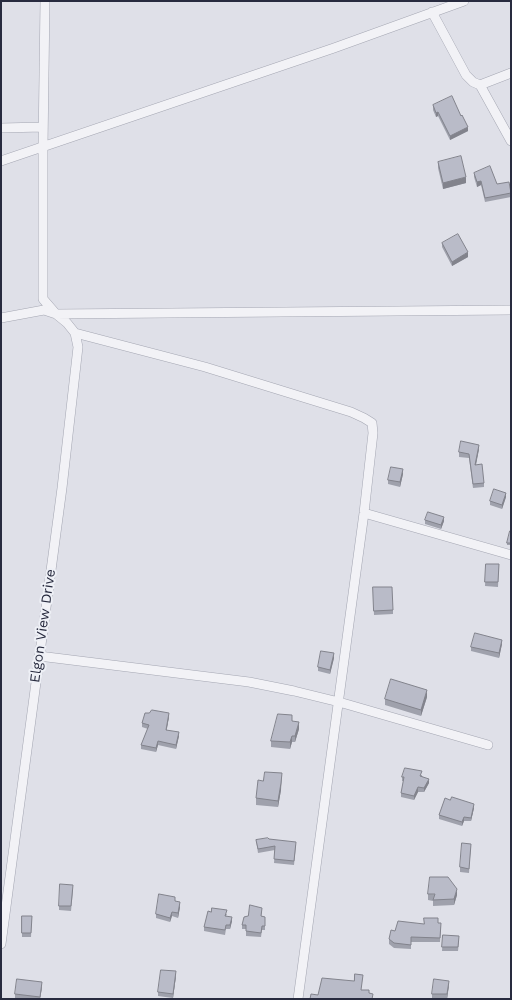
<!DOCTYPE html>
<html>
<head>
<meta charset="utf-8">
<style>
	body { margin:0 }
	#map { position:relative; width:512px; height:1000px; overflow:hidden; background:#dfe0e8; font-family:"Work Sans",sans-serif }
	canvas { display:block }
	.frame { position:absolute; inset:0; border:2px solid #282b3f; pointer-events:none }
</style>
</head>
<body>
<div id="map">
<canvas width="512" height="1000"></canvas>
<div class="frame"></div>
</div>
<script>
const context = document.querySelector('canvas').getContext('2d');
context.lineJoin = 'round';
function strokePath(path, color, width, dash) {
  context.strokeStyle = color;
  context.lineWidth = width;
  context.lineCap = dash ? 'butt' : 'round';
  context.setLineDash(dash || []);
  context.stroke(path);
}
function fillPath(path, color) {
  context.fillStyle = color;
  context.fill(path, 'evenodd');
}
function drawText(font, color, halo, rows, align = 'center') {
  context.font = font + ' "Work Sans",sans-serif';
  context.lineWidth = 4;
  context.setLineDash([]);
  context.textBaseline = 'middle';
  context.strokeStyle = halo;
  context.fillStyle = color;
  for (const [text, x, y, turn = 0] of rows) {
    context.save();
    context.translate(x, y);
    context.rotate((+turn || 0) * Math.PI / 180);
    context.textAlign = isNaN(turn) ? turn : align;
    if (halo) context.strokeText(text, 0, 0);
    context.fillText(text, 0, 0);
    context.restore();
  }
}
const minor = new Path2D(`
	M432 12 466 75 473 82 480 85 511 73
	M480 85 511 141
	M1 128 43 127
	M1 161 334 48 464 1
	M1 318 44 310 56 314 511 310
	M75 333 205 367 351 412 364 418 372 423 373 433 364 513 298 999
	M364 513 511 555
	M39 656 249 682 294 691 339 702 488 745
	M1 944 62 488 78 347 75 333 67 323 56 314 43 299V147L45 1`);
strokePath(minor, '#a4a6b2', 10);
strokePath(minor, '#f2f2f6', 9);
fillPath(new Path2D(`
	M433 105 461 116 468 131 450 140 438 116 436 117 433 110Z
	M438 162 466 183 443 189 438 168Z
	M474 173 511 191V197L485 202 481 185 477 187 474 177Z
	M442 243 468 257 452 266 442 247Z
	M479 449 476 465 484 483V487L473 488 469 458 459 457V452Z
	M403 474 400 487 388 484V480Z
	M506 497 502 509 490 505V501Z
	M425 520 444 521 441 529 425 524Z
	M511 531V545H507V543Z
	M486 564H499L498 587 485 586Z
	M373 587 393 610V614L374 615Z
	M502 644 499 658 471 651V647Z
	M334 658 330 674 318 671V667Z
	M427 697 421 716 385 705V699Z
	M169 717 166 731 179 736 176 749 158 745 156 752 141 749V745L148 729 142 727V723Z
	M292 721 299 729 295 742H292L290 749 271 747V741Z
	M422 775V776L429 783 424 792H418L414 800 401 797V793L404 781H402V777Z
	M281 790 278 807 256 805V798Z
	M450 800 474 808 471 821H464L462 826 439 819V815Z
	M269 839 296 845 294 865 274 863 275 850 258 853 256 840Z
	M471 844 469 873 460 872V867Z
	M73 890 71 911 59 910V906Z
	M428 894 457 895 454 905 433 906V901L428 900Z
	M175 901 180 907 178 918 172 916 170 922 156 918V914Z
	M211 912 227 914 226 916 232 921 230 929H226L225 935 204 931V927Z
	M262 912 261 916 265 917V930H262L261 937 246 936V929H242V925L248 916Z
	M22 916H32L31 937H22Z
	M438 923 441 927 440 942H411V949L394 948 389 944V939L395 931 424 924Z
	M443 935 459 941 458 951H442Z
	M176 976 173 998 158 996V992Z
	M449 985 447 999 432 998V994Z
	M42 987 40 999H23L15 998V994Z`), '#9fa1ac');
fillPath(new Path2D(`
	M438 112V116L436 117V113Z
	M468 127V131L450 140V136Z
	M466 177V183L443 189V183Z
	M481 181V185L477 187V182Z
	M468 252V257L452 266V262Z
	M479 445V449L475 469V465Z
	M403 469V474L400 487V482Z
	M506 493V497L502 509V505Z
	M444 517V521L441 529V525Z
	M502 640V644L499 658V653Z
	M334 653V658L330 674V670Z
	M427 690V697L421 716V710Z
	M169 713V717L166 734V730Z
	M299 722V729L295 742V736Z
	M179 732V736L176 749V745Z
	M292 736V742L290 749V742Z
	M158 741V745L156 752V748Z
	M282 773 281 790 278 807V801Z
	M429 779V783L424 792V788Z
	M418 787V792L414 800V796Z
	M474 804V808L471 821V818Z
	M464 817V821L462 826V822Z
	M457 889V895L454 905V899Z
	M180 902V907L178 918V913Z
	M172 912V916L170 922V918Z
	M232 917V921L230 929V925Z
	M176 971V976L173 998V994Z
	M449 981V985L447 999V994Z
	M42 982V987L40 999V997Z`), '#82838c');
const building = new Path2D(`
	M452 96 461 116 462 115 468 127 450 136 438 112 436 113 433 105Z
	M461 156 466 177 443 183 438 162Z
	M490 166 497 184 509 182 511 193 485 198 481 181 477 182 474 173Z
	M458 234 468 252 452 262 442 243Z
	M461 441 479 445 475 465 482 464 484 483 473 484 469 454 459 452Z
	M391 467 403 469 400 482 388 480Z
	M494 489 506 493 502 505 490 501Z
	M428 512 444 517 441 525 425 520Z
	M510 531H511V543H507Z
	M486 564H499L498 582H485Z
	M373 587H392L393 610 374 611Z
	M475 633 502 640 499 653 471 647Z
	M321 651 334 653 330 670 318 667Z
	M391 679 427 690 421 710 385 699Z
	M152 710 169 713 166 730 179 732 176 745 158 741 156 748 141 745 149 725 142 723 145 713H149Z
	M278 714 292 715V721L299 722 295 736H292L290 742 271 741Z
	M405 768 422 771 420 776 429 779 424 788 418 787 414 796 401 793 404 777H402Z
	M265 772 282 773 281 783 278 801 256 798 258 780 263 781Z
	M452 797 474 804 471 818 464 817 462 822 439 815 445 798 450 800Z
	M268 838 269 839 296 842 294 861 274 859 275 846 258 849 256 840Z
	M462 843 471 844 469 869 460 867Z
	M430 877H448L457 889 454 899 433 900 435 894H428Z
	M60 884 73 885 71 906H59Z
	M159 894 175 897V901L180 902 178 913 172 912 170 918 156 914Z
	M250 905 262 908 261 916 265 917V926H262L261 933 246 931V925H242L244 917 248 916Z
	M212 908 227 910 225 916 232 917 230 925H226L225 930 204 927 208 911 211 912Z
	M22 916H32L31 933H22Z
	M424 918H438V923H441L440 938 411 937V945L394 943 389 939 391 930 395 931 398 921 424 924Z
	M443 935 459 936 458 947H442Z
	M161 970 176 971 173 994 158 992Z
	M355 974 363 975 361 990H369V993L373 994 372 999H310L311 994 318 995 322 978 354 981Z
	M17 979 42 982 40 997 15 994Z
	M434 979 449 981 447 994H432Z`);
fillPath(building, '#b9bbc8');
strokePath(building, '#82838c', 1);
drawText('14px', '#282b3f', '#eef0f6', [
	["Elgon View Drive",43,626,-82]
]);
</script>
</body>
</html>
